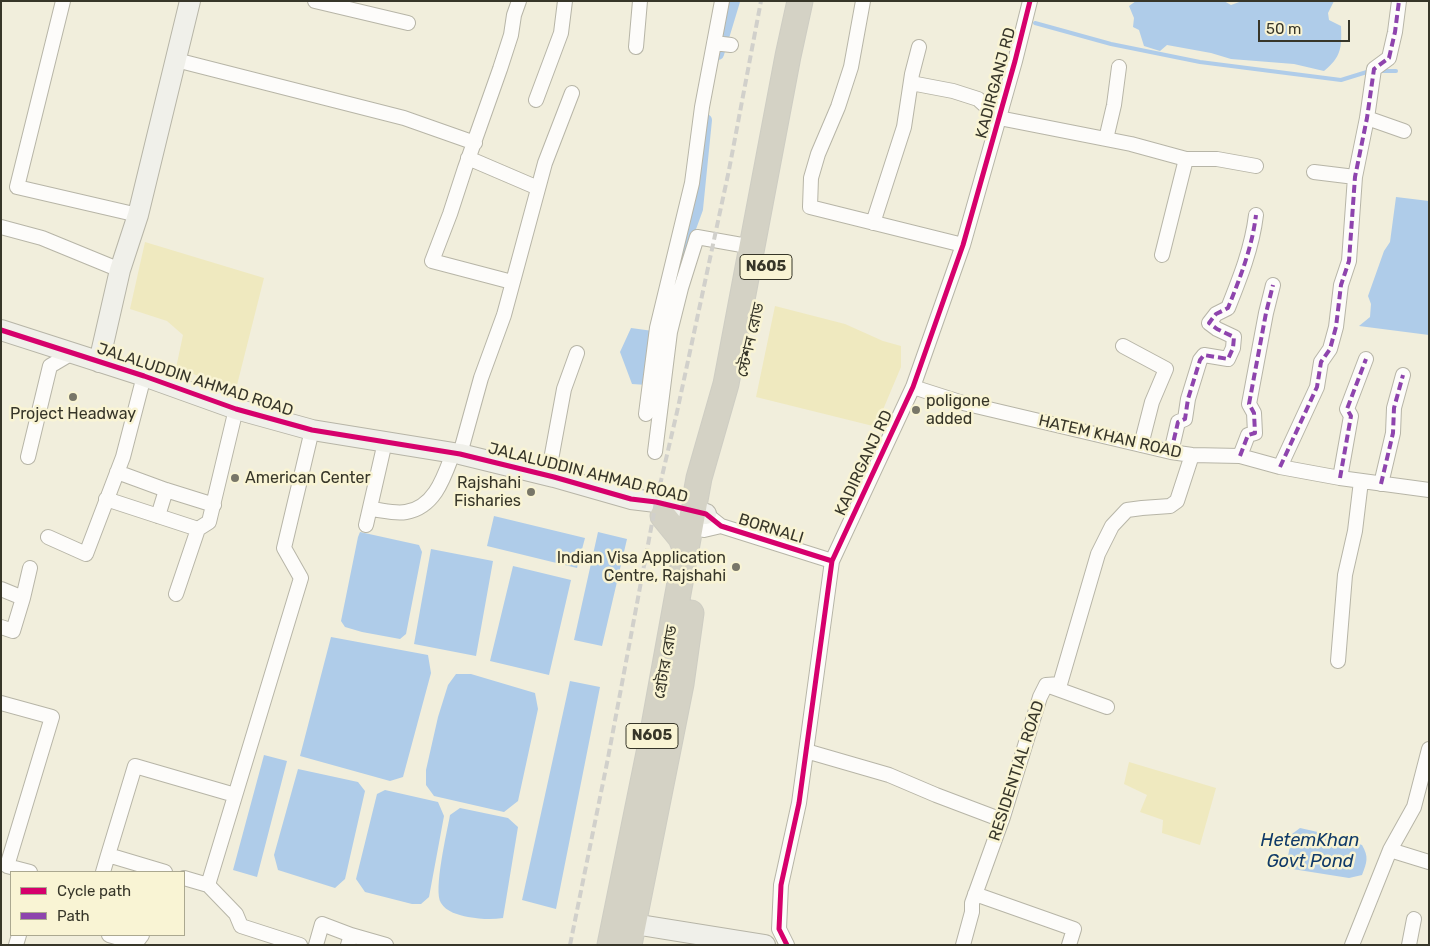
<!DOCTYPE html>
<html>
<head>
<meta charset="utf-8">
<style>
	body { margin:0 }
	#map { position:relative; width:1430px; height:946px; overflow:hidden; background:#f1eedc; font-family:Rubik,sans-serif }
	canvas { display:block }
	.frame { position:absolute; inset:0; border:2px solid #373629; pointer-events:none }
	.legend { position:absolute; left:10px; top:871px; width:175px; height:65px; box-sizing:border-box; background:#f9f4d4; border:1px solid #aba890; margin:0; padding:6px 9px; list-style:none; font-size:15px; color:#373629 }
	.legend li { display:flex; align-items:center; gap:10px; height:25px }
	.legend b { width:25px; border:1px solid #aba890 }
	.scale { position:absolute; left:1258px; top:20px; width:92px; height:22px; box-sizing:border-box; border:2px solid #373629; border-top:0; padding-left:6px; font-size:15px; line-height:18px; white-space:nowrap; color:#373629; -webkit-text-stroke:4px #f9f4d4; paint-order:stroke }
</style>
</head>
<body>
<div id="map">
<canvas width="1430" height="946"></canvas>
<div class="frame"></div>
<ul class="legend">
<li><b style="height:6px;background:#d6006c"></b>Cycle path</li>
<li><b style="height:6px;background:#8e44ad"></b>Path</li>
</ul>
<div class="scale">50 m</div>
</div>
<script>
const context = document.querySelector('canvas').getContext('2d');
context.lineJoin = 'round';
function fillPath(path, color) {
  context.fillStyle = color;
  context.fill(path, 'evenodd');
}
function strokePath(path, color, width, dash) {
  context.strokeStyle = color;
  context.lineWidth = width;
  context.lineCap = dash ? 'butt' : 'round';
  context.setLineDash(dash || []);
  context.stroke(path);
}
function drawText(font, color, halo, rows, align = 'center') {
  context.font = font + ' Rubik,"Noto Sans Bengali",sans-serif';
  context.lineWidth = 5;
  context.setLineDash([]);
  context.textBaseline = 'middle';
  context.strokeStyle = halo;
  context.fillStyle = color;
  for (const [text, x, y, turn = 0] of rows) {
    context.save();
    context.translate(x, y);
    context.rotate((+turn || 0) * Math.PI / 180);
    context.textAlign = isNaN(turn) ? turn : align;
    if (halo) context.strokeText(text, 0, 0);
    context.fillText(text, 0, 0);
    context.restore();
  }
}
fillPath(new Path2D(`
	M145 242 264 278 236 389 176 368 183 335 167 321 130 309Z
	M775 306 845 324 883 341 901 346V367L882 412 877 427 756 397Z
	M1129 762 1216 788 1200 845 1162 833 1163 820 1140 812 1147 795 1124 784Z`), '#efe9bf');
fillPath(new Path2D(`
	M1136 1H1224L1231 5 1242 1H1334L1328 13 1329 20 1341 26C1342 48 1341 57 1324 71L1294 64 1231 59 1211 53 1167 45 1160 51 1144 46 1139 30 1133 27 1134 18 1129 6Z
	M1396 197 1429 201V335L1359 326 1370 317 1371 304 1368 296 1384 251 1390 242Z
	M631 328 653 331 647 385 632 384 620 352Z
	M494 516 585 538 577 568 487 546Z
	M360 532 419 545 422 552 406 634 400 639 362 632 345 627 341 621 358 537Z
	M598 532 627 539 602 646 574 640Z
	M431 549 493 561 476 656 414 644Z
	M513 566 571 580 549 675 490 661Z
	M331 637 428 655 431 673 403 777 390 781 300 756Z
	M456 674H471L535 693 538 709 518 801 504 812 434 796 426 785V770L438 717 448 685Z
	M570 681 600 687 556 909 522 900Z
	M264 755 287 761 257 877 233 870Z
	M298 769 358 782 365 791 345 879 335 888 278 870 274 855Z
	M385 790 438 802 444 816 429 897 421 904H412L365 892 356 879 377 794Z
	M460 808 508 818 518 827 503 918C491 920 480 919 468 917 459 915 446 912 441 903 433 891 447 832 450 815Z
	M1300 828 1331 835 1362 845C1369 857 1367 862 1362 875L1349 878 1286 868 1292 834Z`), '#afcce9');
strokePath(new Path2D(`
	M1035 23 1111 44 1200 62 1341 80 1370 71
	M1378 71H1396`), '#afcce9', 4);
strokePath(new Path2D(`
	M718 54 734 1
	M678 261 697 209 706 120`), '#afcce9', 12);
const street = new Path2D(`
	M63 1 17 187 138 215
	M315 1 408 23
	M863 1 851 67 838 107 818 154 811 178 810 207 963 245
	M714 43 731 45
	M636 47 640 1
	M176 60 404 118 475 143
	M911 83 953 91 978 99 999 118 1131 144 1186 159H1217L1256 166
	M536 100 561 33 565 1
	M1367 118 1404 131
	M1106 139 1114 105 1119 67
	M468 158 538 188
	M1314 172 1355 177
	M873 223 904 127 912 74 919 47
	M1 227 42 238 120 270
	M1162 255 1186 159
	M512 282 432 261 450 214 465 168 500 69 511 35 514 15 519 1
	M1123 346 1166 369 1152 402 1141 445
	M913 387 963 403 1171 452 1192 455 1240 456 1280 467 1340 478 1429 490
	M646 414 657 328 692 183 702 107 722 1
	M655 452 670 332 681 288 697 237 753 247
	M1171 452 1178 422 1185 419 1188 399 1200 360 1204 355 1228 359 1233 348 1234 337 1217 329 1209 323 1216 314 1228 308C1240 278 1252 248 1256 215
	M460 454 481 378 504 315 545 163 572 93
	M1240 456 1248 435 1255 433 1254 413 1249 404 1266 313 1273 285
	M28 457 50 366 72 353
	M1280 467 1317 387 1321 362 1330 349 1336 327 1341 285 1349 261 1355 177 1367 118 1374 69 1389 58 1395 32 1399 1
	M117 472 166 490 214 505
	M548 476 564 389 577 353
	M1340 478 1351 416 1347 409 1366 359
	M1381 484 1393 433 1394 408 1403 375
	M106 499 198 529
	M370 509C382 510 394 514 406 512 435 507 444 477 453 453
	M706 514 721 526 832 561
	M158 516 166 490
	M366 525 385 442
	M704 530 721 526
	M48 537 86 554 123 457 144 376
	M1 589 23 598 30 568
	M176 594 198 529 209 522 236 409
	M1 627 13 631 23 598
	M1338 661 1345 575 1355 531 1361 481
	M1049 686 1107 707
	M1 703 52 717 7 866 30 872
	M806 751 889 775 936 795 1002 820
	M1390 850 1429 862
	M103 872 108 855
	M165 872 108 855 135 766 235 795
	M184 878 208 885 236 914 241 926 300 945
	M208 885 301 578 284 548 312 430
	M975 894 1074 929 1069 945
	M109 935 136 943 142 935
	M351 935 386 945
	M16 945 19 935
	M316 945 322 924 351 935 348 945
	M787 945 779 929 781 885 799 803 832 561 913 387 963 245 1015 61 1030 1
	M963 945 972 912V903L1003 817 1040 697 1046 685 1060 684 1098 554 1112 526 1127 510 1142 508 1170 506 1177 501 1192 455
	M1352 945 1390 850 1414 807 1429 749
	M1409 945 1414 919`);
const secondary = new Path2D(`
	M1 330 144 376 236 409 312 430 460 454 554 477 631 499 656 502 706 514
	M99 362 120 270 138 215 190 1
	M634 924 765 945`);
const highway = new Path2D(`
	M663 516 681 538 686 551
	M610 945 650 748 699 478 726 384 788 56 800 1
	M629 945 681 684 691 613`);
strokePath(street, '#b7b5a7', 16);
strokePath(secondary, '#b7b5a7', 22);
strokePath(highway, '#cecdc3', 27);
strokePath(street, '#fdfcfa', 14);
strokePath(secondary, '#f0f0ea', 20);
strokePath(highway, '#d4d2c5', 25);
strokePath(new Path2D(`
	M570 945 608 758 656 502 677 412 729 170 761 1`), '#d1d0cb', 4, [8, 4]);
strokePath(new Path2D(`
	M1171 452 1178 422 1185 419 1188 399 1200 360 1204 355 1228 359 1233 348 1234 337 1217 329 1209 323 1216 314 1228 308C1240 278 1252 248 1256 215
	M1240 456 1248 435 1255 433 1254 413 1249 404 1266 313 1273 285
	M1280 467 1317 387 1321 362 1330 349 1336 327 1341 285 1349 261 1355 177 1367 118 1374 69 1389 58 1395 32 1399 1
	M1340 478 1351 416 1347 409 1366 359
	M1381 484 1393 433 1394 408 1403 375`), '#8e44ad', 4, [8, 4]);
strokePath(new Path2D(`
	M1 330 144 376 236 409 312 430 460 454 554 477 631 499 656 502 706 514 721 526 832 561
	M787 945 779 929 781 885 799 803 832 561 913 387 963 245 1015 61 1030 1`), '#d6006c', 5);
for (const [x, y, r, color] of [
	[73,397,5,"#787668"],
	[916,410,5,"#787668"],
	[235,478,5,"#787668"],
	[531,492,5,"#787668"],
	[736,567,5,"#787668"]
]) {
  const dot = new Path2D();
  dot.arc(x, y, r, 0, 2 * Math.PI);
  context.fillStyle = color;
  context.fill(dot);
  strokePath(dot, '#f9f4d4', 2);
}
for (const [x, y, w] of [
	[766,267,52],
	[652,736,52]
]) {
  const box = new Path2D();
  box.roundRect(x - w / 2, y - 12.5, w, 25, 4);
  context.fillStyle = '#f9f4d4';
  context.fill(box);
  strokePath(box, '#373629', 1);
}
drawText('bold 15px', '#373629', null, [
	["N605",766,267],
	["N605",652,736]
]);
drawText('16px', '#373629', '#f9f4d4', [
	["KADIRGANJ RD",996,83,-75],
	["স্টেশন রোড",751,340,-77],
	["JALALUDDIN AHMAD ROAD",195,380,18],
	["HATEM KHAN ROAD",1110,437,13],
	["KADIRGANJ RD",864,463,-65],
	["JALALUDDIN AHMAD ROAD",588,473,14],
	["BORNALI",771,529,17],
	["গ্রেটার রোড",666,662,-80],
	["RESIDENTIAL ROAD",1017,771,-72]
]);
drawText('16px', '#373629', '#f9f4d4', [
	["poligone",926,401],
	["added",926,419],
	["Project Headway",73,414,"center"],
	["American Center",245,478],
	["Rajshahi",521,483,"right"],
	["Fisharies",521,501,"right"],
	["Indian Visa Application",726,558,"right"],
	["Centre, Rajshahi",726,576,"right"]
], 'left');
drawText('italic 18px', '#103a68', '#f9f4d4', [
	["HetemKhan",1310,841],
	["Govt Pond",1310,862]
]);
</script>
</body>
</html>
